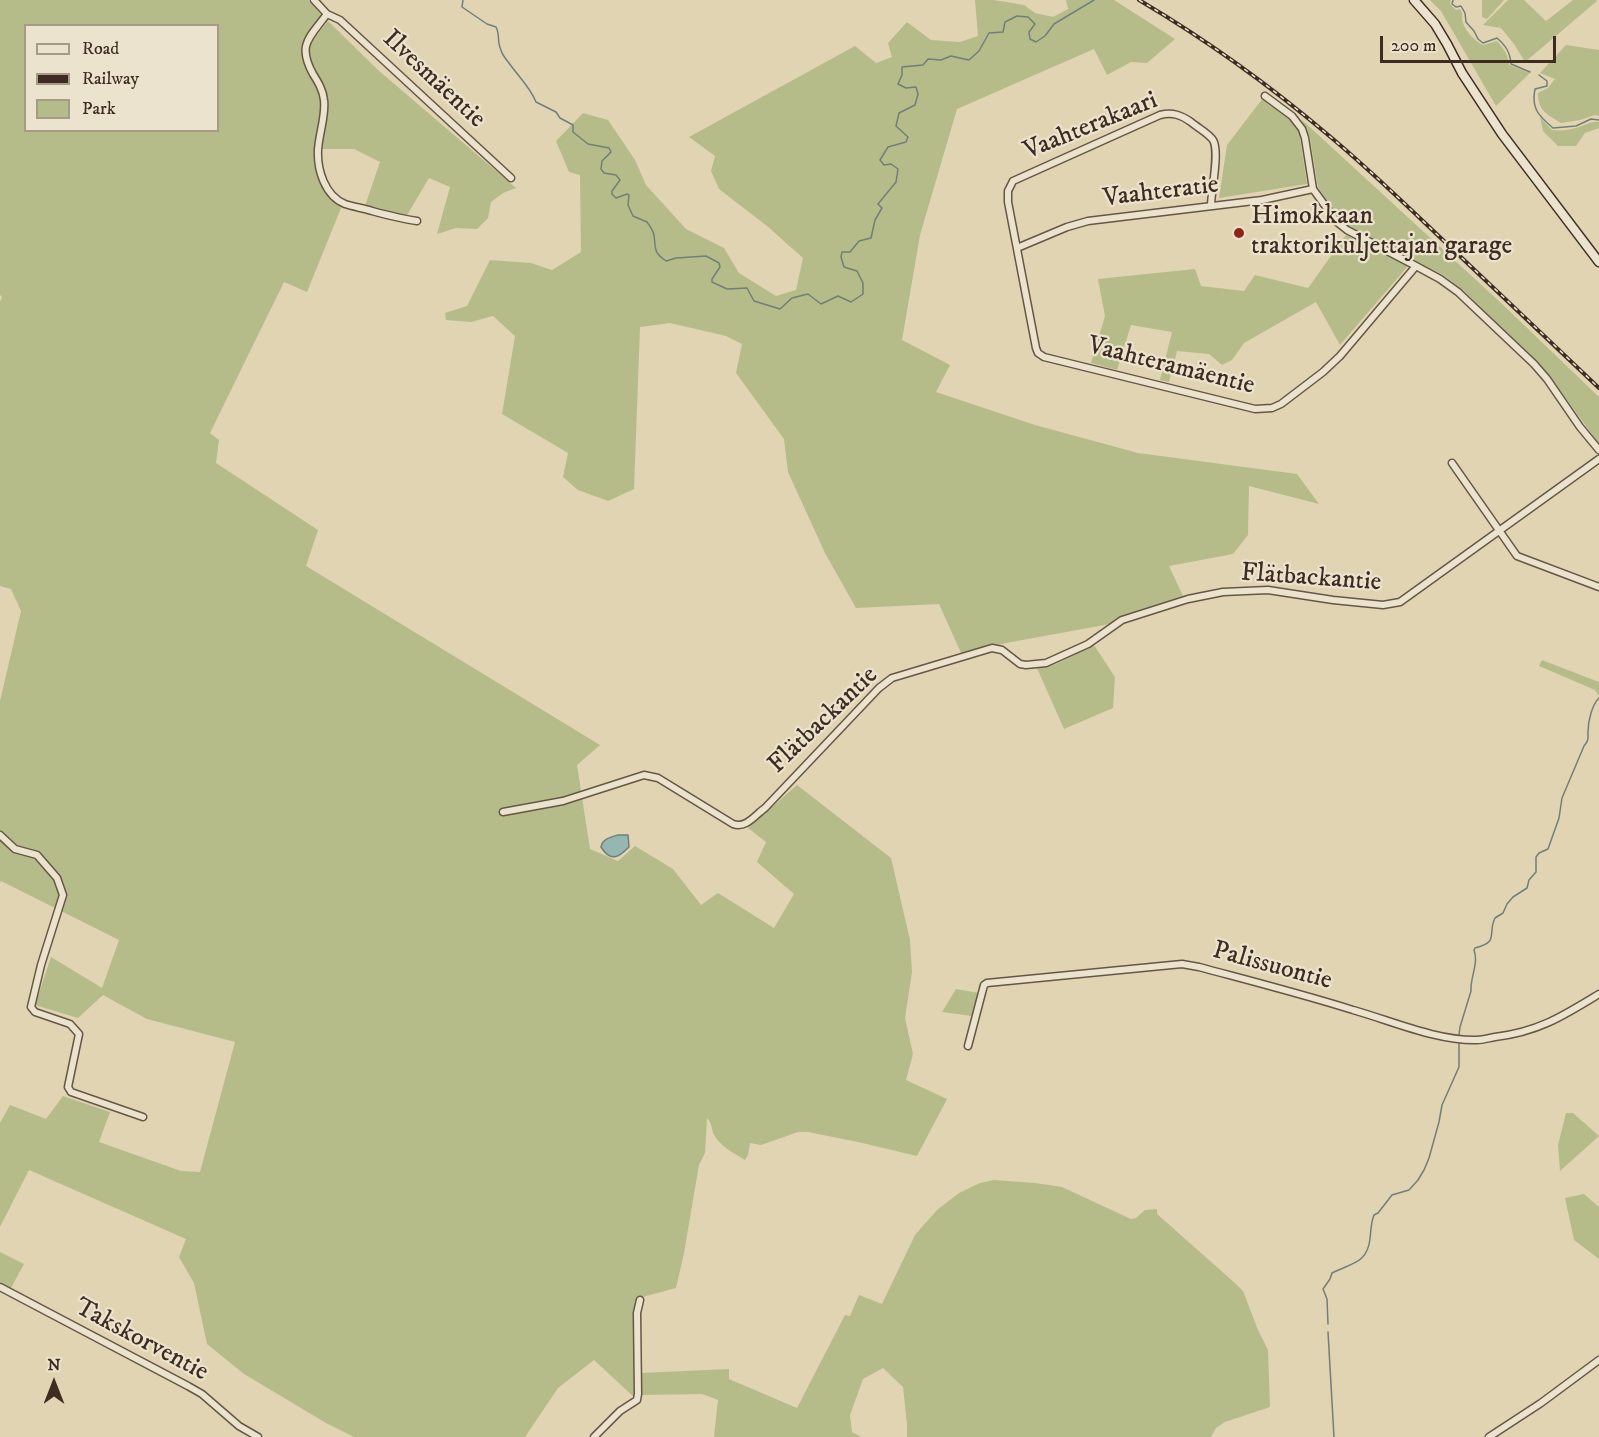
<!DOCTYPE html>
<html>
<head>
<meta charset="utf-8">
<style>
	body { margin:0 }
	#map { position:relative; width:1599px; height:1437px; overflow:hidden; background:#e0d4b2; font-family:"IM FELL DW Pica",serif }
	canvas { display:block }
	.legend { position:absolute; left:24px; top:24px; width:195px; height:108px; box-sizing:border-box; background:#ebe3cd; border:2px solid #a69a89; margin:0; padding:8px 10px; list-style:none; font-size:18px; color:#3e2c22 }
	.legend li { display:flex; align-items:center; gap:12px; height:30px }
	.legend b { width:30px; border:2px solid #a69a89 }
	.north { position:absolute; left:24px; top:1353px; width:60px; height:60px; -webkit-text-stroke:4px #ebe3cd; paint-order:stroke; rotate:0deg; font-size:16px; font-weight:700; line-height:24px; text-align:center; color:#3e2c22 }
	.north::after { content:''; display:block; margin:auto; width:21px; height:27px; background:#3e2c22; clip-path:polygon(50% 0,100% 100%,50% 72%,0 100%) }
	.scale { position:absolute; left:1380px; top:36px; width:176px; height:27px; box-sizing:border-box; border:3px solid #3e2c22; border-top:0; padding-left:8px; font-size:18px; line-height:21px; white-space:nowrap; color:#3e2c22; -webkit-text-stroke:4px #ebe3cd; paint-order:stroke }
</style>
</head>
<body>
<div id="map">
<canvas width="1599" height="1437"></canvas>
<ul class="legend">
<li><b style="height:8px;background:#ebe3cd"></b>Road</li>
<li><b style="height:8px;background:#3e2c22"></b>Railway</li>
<li><b style="height:16px;background:#b5bc8a"></b>Park</li>
</ul>
<div class="north">N</div>
<div class="scale">200 m</div>
</div>
<script>
const context = document.querySelector('canvas').getContext('2d');
context.lineJoin = 'round';
function fillPath(path, color) {
  context.fillStyle = color;
  context.fill(path, 'evenodd');
}
function strokePath(path, color, width, dash) {
  context.strokeStyle = color;
  context.lineWidth = width;
  context.lineCap = dash ? 'butt' : 'round';
  context.setLineDash(dash || []);
  context.stroke(path);
}
function drawText(font, color, halo, rows, align = 'center') {
  context.font = font + ' "IM FELL DW Pica",serif';
  context.lineWidth = 4.5;
  context.setLineDash([]);
  context.textBaseline = 'middle';
  context.strokeStyle = halo;
  context.fillStyle = color;
  for (const [text, x, y, turn = 0] of rows) {
    context.save();
    context.translate(x, y);
    context.rotate((+turn || 0) * Math.PI / 180);
    context.textAlign = isNaN(turn) ? turn : align;
    if (halo) context.strokeText(text, 0, 0);
    context.fillText(text, 0, 0);
    context.restore();
  }
}
fillPath(new Path2D(`
	M0 0H308L322 16 306 39V63L321 99 320 178 325 191 341 208 307 292 284 282 210 433 219 440 216 463 318 530 306 566 600 745 577 765 590 849 618 861 635 846 673 869 701 905 718 893 774 928 794 894 757 862 766 842 748 828 797 785 891 858 910 940 912 972 905 1018 913 1054 906 1080 947 1099 917 1156 858 1142 808 1132H798L761 1145 750 1143 748 1155 745 1160C735 1154 720 1146 714 1135 711 1128 712 1123 707 1118L705 1153 699 1165 684 1253 676 1288 639 1298 635 1398 594 1360 558 1388 525 1437H354L326 1423 244 1374 207 1344 194 1283 179 1257 186 1239 29 1170 0 1227V1123L10 1105 46 1119 63 1096 110 1112 99 1142 181 1171 200 1172 235 1042 147 1019 103 995 78 1018 35 1005 51 957 102 988 119 940 1 881 0 883V701L21 611 11 589 0 586V302L2 297 0 295ZM26 26H218V130H26Z
	M975 0H994L1024 5 1035 13 1053 17 1068 9 1066 0H1114L1175 39 1147 63 1131 62 1107 75 1094 49 957 109 920 235 902 340 950 365 936 392 1035 425 1138 453 1297 474 1319 504 1249 486 1248 535 1233 554 1169 566 1183 596 1119 617 1110 624 1006 643 962 655 939 604 856 608 825 553 788 472 784 439 736 373 742 344 726 336 670 323 640 327 634 489 608 501 578 490 563 477 568 453 502 414 515 336 493 316 471 322 446 320 445 313 467 306 490 260 531 263 552 270 581 252 580 175 569 172 556 141 583 113 608 120 635 160 646 185 686 229 724 248 739 273 776 296 796 290 803 258 767 226 719 189 711 171 715 156 689 137 855 46 876 63 892 57 888 43 907 22 931 40 960 42 978 36Z
	M1430 0H1451L1450 4 1456 10 1460 9C1464 15 1461 18 1463 23 1466 32 1475 41 1483 45L1497 41C1504 49 1508 54 1509 65L1530 73 1496 106 1441 11Z
	M1482 0H1504L1487 19 1482 17Z
	M1508 0H1524L1546 21 1573 0H1596L1597 1 1525 62 1514 44 1501 28 1483 25Z
	M328 21 378 70 516 188 503 193 491 202 488 218 477 229 456 228 437 234 450 187 429 178 406 217 365 206 380 162 354 149H320L323 87 309 60 308 52 311 41Z
	M1566 45 1599 50V116L1595 115 1580 120 1561 123C1547 114 1538 111 1538 93L1548 88 1555 79 1540 73Z
	M1263 98 1290 119 1299 131 1307 184 1219 198 1227 145Z
	M1540 117 1552 130C1561 131 1570 130 1579 127 1586 125 1591 121 1599 122V128L1585 133 1576 146H1558L1543 131Z
	M1302 120 1500 302 1599 397V444L1549 375 1464 291 1445 276 1348 226 1339 218 1318 187 1310 138Z
	M1346 235 1408 266 1340 345 1316 302 1244 343 1232 360 1222 365 1209 354 1177 351 1169 382 1160 380 1172 332 1131 325 1117 370 1091 363 1105 316 1098 279 1195 269 1201 286 1244 291 1255 275 1308 288Z
	M1094 645 1115 677 1113 708 1064 729 1037 668 1056 664Z
	M1542 660 1599 682V696L1595 690 1539 666Z
	M956 989 979 993 972 1016 942 1012Z
	M1566 1113H1573L1599 1136 1560 1171 1558 1145Z
	M994 1180 1035 1183 1062 1187 1131 1219 1136 1218 1145 1210 1157 1209V1214L1236 1284 1243 1291 1258 1330 1268 1350 1270 1407 1225 1422 1216 1428 1211 1437H907V1424L903 1387 883 1368 863 1379 850 1415 852 1432 861 1437H714L718 1400 702 1394 642 1395 641 1373 729 1369V1379L797 1408 845 1315 850 1316 859 1295 882 1304 915 1235 937 1210 959 1193 980 1183Z
	M1584 1194 1599 1207V1259L1574 1240 1565 1198Z
	M0 1252 24 1264 11 1288 0 1282Z`), '#b5bc8a');
const water = new Path2D(`
	M618 835H628L629 847C619 857 611 863 601 847 602 839 611 837 618 835Z`);
fillPath(water, '#94b7b2');
strokePath(water, '#727f78', 1.5);
strokePath(new Path2D(`
	M463 0 462 7 487 24 496 27C500 34 497 43 501 50 502 55 506 59 509 63 518 76 530 87 536 102L556 112 560 118 573 125V132L588 144 609 148 611 152 602 161 601 169 604 173 616 175 620 180 612 191V194L616 198 627 194 629 195 628 205 633 216 647 222C650 226 653 231 654 235 656 249 653 252 666 261L676 258 706 256 719 263 720 267 712 279V282L727 289 747 288 754 301 780 309 792 298 808 294 821 304 838 296 851 302 863 294V283L857 271 844 267 841 257 842 252H850L859 241 871 238 875 220 882 208 878 204 896 182 898 169 891 164 884 165 880 160 888 147 906 142 908 137 896 126 899 113 915 105 918 94 916 87 906 88 898 84 902 75V67L923 65 928 59 941 60 951 56 969 60 979 51 989 33 1003 32 1005 22 1017 16 1028 17 1035 24 1029 32 1030 39 1036 42 1045 36 1054 24 1094 0
	M1453 0 1452 4 1456 7 1461 6 1465 13 1466 22 1474 31 1478 39 1483 43 1497 38C1506 46 1510 52 1511 64L1530 72
	M1539 75 1547 81V86L1535 89C1531 109 1539 116 1553 128L1576 126 1591 119 1599 120
	M1459 1035 1460 1027 1471 991C1470 977 1479 964 1474 950L1475 948C1500 942 1487 934 1495 918L1503 913 1507 904 1513 897 1527 888 1529 880 1536 872V857L1539 853 1548 849 1559 818 1562 798 1584 746C1589 740 1588 738 1588 732 1588 721 1592 705 1599 698
	M1328 1324 1327 1299 1323 1289 1330 1279 1332 1273C1351 1263 1367 1264 1370 1239 1371 1230 1371 1222 1374 1215L1378 1213 1392 1195 1409 1190 1418 1180 1424 1170 1429 1158 1439 1122 1442 1105 1459 1067V1042
	M1328 1332 1334 1437`), '#727f78', 1.5);
const street = new Path2D(`
	M314 0 327 14 340 20 511 178
	M327 14C309 38 297 45 313 74 318 82 323 90 324 100 326 116 319 133 318 150 317 170 325 196 345 204 354 207 363 208 372 211 387 215 402 219 417 221
	M1265 96 1292 116 1302 129 1305 138 1313 189 1337 222 1347 230 1416 266 1440 279 1458 292 1534 364 1547 379 1580 427 1599 450
	M1211 206C1211 191 1220 152 1213 140 1208 133 1198 128 1191 122 1181 115 1173 112 1160 115L1013 181 1008 191V202L1036 348 1038 353 1044 357 1255 409 1272 408 1281 404 1323 372 1340 356 1416 266
	M1017 248 1067 227 1088 221 1262 200 1313 189
	M1452 463 1517 556 1599 587
	M503 812 563 801 644 775 658 778 733 824C746 829 755 815 765 808L879 688 892 678 992 648 1002 650 1020 664 1026 665 1046 663 1088 644 1122 620 1188 599 1223 592 1268 590 1333 600 1383 605 1400 602 1599 459
	M0 835 15 849 37 855 57 878 63 895 41 965 31 1007 35 1012 70 1024 79 1034 68 1087 71 1092 143 1117
	M968 1046 984 985 987 983 1182 964 1199 967C1251 981 1302 994 1353 1010 1392 1021 1437 1041 1477 1040 1483 1040 1489 1038 1495 1037 1538 1032 1563 1016 1599 994
	M0 1287 188 1386 202 1394 239 1426 258 1437
	M594 1437 620 1411 637 1400 638 1394 637 1313 640 1300
	M1489 1437 1541 1403 1599 1360`);
const secondary = new Path2D(`
	M1414 0 1435 24 1447 44 1462 73 1502 134 1599 262`);
strokePath(street, '#665646', 9);
strokePath(secondary, '#3e2c22', 11);
strokePath(street, '#ebe3cd', 6);
strokePath(secondary, '#ebe3cd', 8);
const rail = new Path2D(`
	M1139 0C1205 39 1268 84 1327 134 1368 168 1406 205 1444 241 1496 290 1548 339 1599 388`);
strokePath(rail, '#3e2c22', 4);
strokePath(rail, '#ebe3cd', 1.5, [4.5]);
for (const [x, y, r, color] of [
	[1239,233,6,"#8f2418"]
]) {
  const dot = new Path2D();
  dot.arc(x, y, r, 0, 2 * Math.PI);
  context.fillStyle = color;
  context.fill(dot);
  strokePath(dot, '#ebe3cd', 2);
}
drawText('26px', '#3e2c22', '#ebe3cd', [
	["Ilvesmäentie",433,80,43],
	["Vaahterakaari",1091,127,-22],
	["Vaahteratie",1161,193,-7],
	["Vaahteramäentie",1171,367,14],
	["Flätbackantie",1311,579,4],
	["Flätbackantie",824,721,-44],
	["Palissuontie",1272,967,15],
	["Takskorventie",141,1341,28]
]);
drawText('26px', '#3e2c22', '#ebe3cd', [
	["Himokkaan",1251,218],
	["traktorikuljettajan garage",1251,248]
], 'left');
</script>
</body>
</html>
